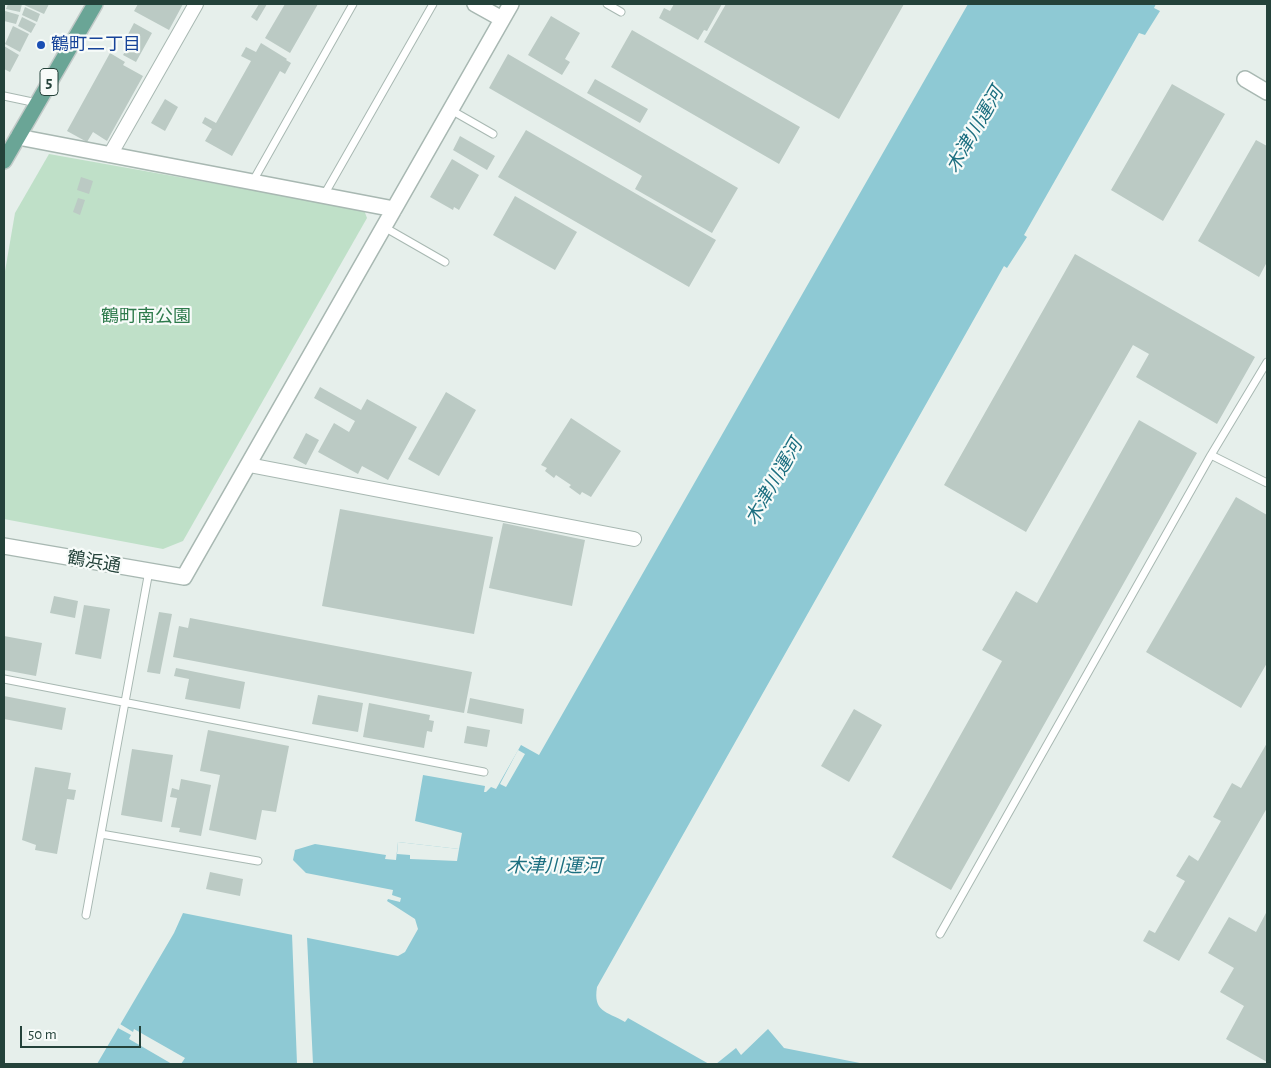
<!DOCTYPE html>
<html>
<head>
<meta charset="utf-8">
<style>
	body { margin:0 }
	#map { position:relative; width:1271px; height:1068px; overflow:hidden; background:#e6efeb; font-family:"Alegreya Sans",sans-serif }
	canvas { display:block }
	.frame { position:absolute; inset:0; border:5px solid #24423a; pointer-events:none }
	.scale { position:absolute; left:20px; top:1026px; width:121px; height:22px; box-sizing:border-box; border:2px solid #24423a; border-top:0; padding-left:6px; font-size:15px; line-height:18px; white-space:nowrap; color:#24423a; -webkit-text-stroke:4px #f7fbf9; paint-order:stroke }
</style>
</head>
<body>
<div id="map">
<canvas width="1271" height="1068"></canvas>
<div class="frame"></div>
<div class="scale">50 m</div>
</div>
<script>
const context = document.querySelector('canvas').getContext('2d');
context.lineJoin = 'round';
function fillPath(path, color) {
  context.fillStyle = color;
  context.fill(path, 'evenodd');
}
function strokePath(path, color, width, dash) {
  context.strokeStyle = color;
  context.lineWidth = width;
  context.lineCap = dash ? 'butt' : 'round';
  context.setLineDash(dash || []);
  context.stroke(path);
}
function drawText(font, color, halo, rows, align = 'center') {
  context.font = font + ' "Alegreya Sans","Noto Sans JP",sans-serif';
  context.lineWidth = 4.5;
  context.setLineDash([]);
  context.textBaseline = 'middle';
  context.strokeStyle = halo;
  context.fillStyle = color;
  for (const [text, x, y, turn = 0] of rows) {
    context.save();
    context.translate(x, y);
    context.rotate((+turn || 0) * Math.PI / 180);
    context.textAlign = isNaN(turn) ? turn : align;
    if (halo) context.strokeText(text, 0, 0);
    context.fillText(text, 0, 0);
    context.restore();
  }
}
fillPath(new Path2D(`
	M49 154 364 210 367 218 183 541 163 549 4 519V277L15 213Z`), '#bfe0c8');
fillPath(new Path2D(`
	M968 4H1156L1154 8 1160 11 1145 35 1139 33 1024 235 1027 237 1007 268 1004 266 597 987C593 1012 606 1011 625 1022L628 1018 709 1064H97L174 933 183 913 398 956 405 952 418 929 415 919 387 901 388 899 400 902 401 898 392 895 393 890 306 873 293 860 295 850 315 844 386 855 385 859 396 860 398 842 459 849 462 833 415 821 423 775 485 786 484 792H486L491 787 496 789 521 745 539 755Z
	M768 1029 784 1048 865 1064H716L736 1048 741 1055Z`), '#8ec9d4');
fillPath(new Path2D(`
	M518 750 525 754 506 787 500 784Z
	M398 842 459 849 457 861 410 859V855L397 854Z
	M292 934 307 937 313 1064H297Z
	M120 1024 133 1032 134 1029 185 1058 181 1064H172L129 1039 131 1035 118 1028Z`), '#e6efeb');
fillPath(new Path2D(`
	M8 4H22L20 12 6 9Z
	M22 4H49L44 14Z
	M138 4H183L169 30 134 11Z
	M259 4H267L257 21 251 17Z
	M285 4H318L290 53 265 38Z
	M674 4H722L707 31 704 30 698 40 659 18 664 8 670 11Z
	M726 4H904L839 119 704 42Z
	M25 7 40 14 37 22 22 15Z
	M5 11 19 15 16 24 4 21Z
	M551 16 580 33 565 59 570 62 562 75 528 55Z
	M22 17 36 24 31 33 18 26Z
	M134 23 152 33 136 62 123 55 128 47 123 44Z
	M13 26 29 34 20 52 5 44Z
	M632 30 800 127 779 164 611 67Z
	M261 43 287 59 286 60 291 63 285 74 280 71 232 156 205 141 212 129 202 123 205 117 216 123 251 61 241 56 246 47 256 52Z
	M4 46 19 55 10 72 4 69Z
	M110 53 125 62 123 65 143 76 107 141 93 132 87 142 67 131Z
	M508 54 738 188 712 233 635 189 642 176 489 88Z
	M595 79 648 109 640 123 587 93Z
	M1172 84 1225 114 1163 221 1111 190Z
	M165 99 178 107 165 131 151 123Z
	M526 130 716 240 689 287 498 177Z
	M460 136 495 156 487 170 453 150Z
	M1256 140 1267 146V262L1259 277 1198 241Z
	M452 159 479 175 459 210 454 207 453 210 430 197Z
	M81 177 93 181 89 194 77 190Z
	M515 196 577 232 555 270 493 235Z
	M78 198 85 200 80 215 73 212Z
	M1075 254 1255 357 1217 424 1136 377 1149 354 1133 345 1026 532 944 485Z
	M320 387 361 410 367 399 417 427 388 480 362 466 358 474 318 452 334 423 349 432 355 421 314 398Z
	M446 392 476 410 439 476 408 459Z
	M571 418 621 451 591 497 582 492 580 495 569 487 571 485 556 475 554 478 545 471 547 468 541 465Z
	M1139 420 1197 453 951 890 892 857 1002 661 982 650 1016 591 1037 603Z
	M306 433 319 440 306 465 293 458Z
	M1236 497 1267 515V663L1241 708 1146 652Z
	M340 509 493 537 474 634 322 606Z
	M503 523 585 540 572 606 489 588Z
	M54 596 78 601 75 618 50 613Z
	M84 605 110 609 101 659 75 654Z
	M159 612 172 614 160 674 147 672Z
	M190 618 472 672 464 713 173 657 179 626 188 628Z
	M4 636 42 643 36 676 4 670Z
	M176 668 245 682 240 709 185 699 189 679 174 676Z
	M318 695 363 703 358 732 312 724Z
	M4 696 66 708 62 730 4 719Z
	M470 698 524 709 522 724 467 713Z
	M369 703 430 715 429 720 434 721 432 732 427 731 424 748 363 737Z
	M854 709 882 725 849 782 821 766Z
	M467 726 490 730 487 747 464 743Z
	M208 730 289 746 276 812 262 810 256 840 209 830 220 775 200 771Z
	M1267 743V808L1179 961 1143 941 1149 930 1155 933 1185 881 1176 876 1189 855 1198 861 1221 821 1213 817 1232 783 1241 788Z
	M132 749 173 755 162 822 121 815Z
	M35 767 71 773 68 789 76 790 74 800 67 799 57 854 35 850 36 845 22 840Z
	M181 779 211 785 201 836 179 832 180 828 171 827 177 798 170 797 172 788 179 790Z
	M210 872 243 879 240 896 206 889Z
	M1267 911V1062L1226 1039 1244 1006 1220 992 1234 968 1208 953 1229 917 1256 932Z`), '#bbcac4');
const service = new Path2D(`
	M607 4 621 12
	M4 96 37 103
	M451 110 493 134
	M253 181 353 4
	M324 195 433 4
	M384 227 445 262
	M1211 455 1267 483
	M4 679 484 772
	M101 834 258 861
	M86 915 149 571
	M940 934 1211 455 1267 362`);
const minor = new Path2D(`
	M110 155 196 4
	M249 465 634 539`);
const tertiary = new Path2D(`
	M475 4 502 19
	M1245 79 1267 92
	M18 137 394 209
	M4 546 184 577 511 4`);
const primary = new Path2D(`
	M4 161 95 4`);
strokePath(service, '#a8b8b2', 9);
strokePath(minor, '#a8b8b2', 16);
strokePath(tertiary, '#a8b8b2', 18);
strokePath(primary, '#c2cac8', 18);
strokePath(service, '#fff', 7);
strokePath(minor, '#fff', 14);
strokePath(tertiary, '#fff', 15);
strokePath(primary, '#6aa596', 15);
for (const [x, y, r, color] of [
	[41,45,5,"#1a4fb4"]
]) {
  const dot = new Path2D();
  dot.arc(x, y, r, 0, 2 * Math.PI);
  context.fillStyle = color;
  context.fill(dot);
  strokePath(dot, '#f7fbf9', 2);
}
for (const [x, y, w] of [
	[49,82,18]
]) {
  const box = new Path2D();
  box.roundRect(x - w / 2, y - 13.5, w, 27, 4);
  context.fillStyle = '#f7fbf9';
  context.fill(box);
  strokePath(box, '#24423a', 1);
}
drawText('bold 16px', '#24423a', null, [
	["5",49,82]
]);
drawText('18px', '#164399', '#f7fbf9', [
	["鶴町二丁目",51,45]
], 'left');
drawText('18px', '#2d7a4b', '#f7fbf9', [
	["鶴町南公園",146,317]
]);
drawText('18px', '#24423a', '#f7fbf9', [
	["鶴浜通",94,562,10]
]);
drawText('italic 19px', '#1c6f80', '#f7fbf9', [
	["木津川運河",975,130,-60],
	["木津川運河",774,482,-60],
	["木津川運河",554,866]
]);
</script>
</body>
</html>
